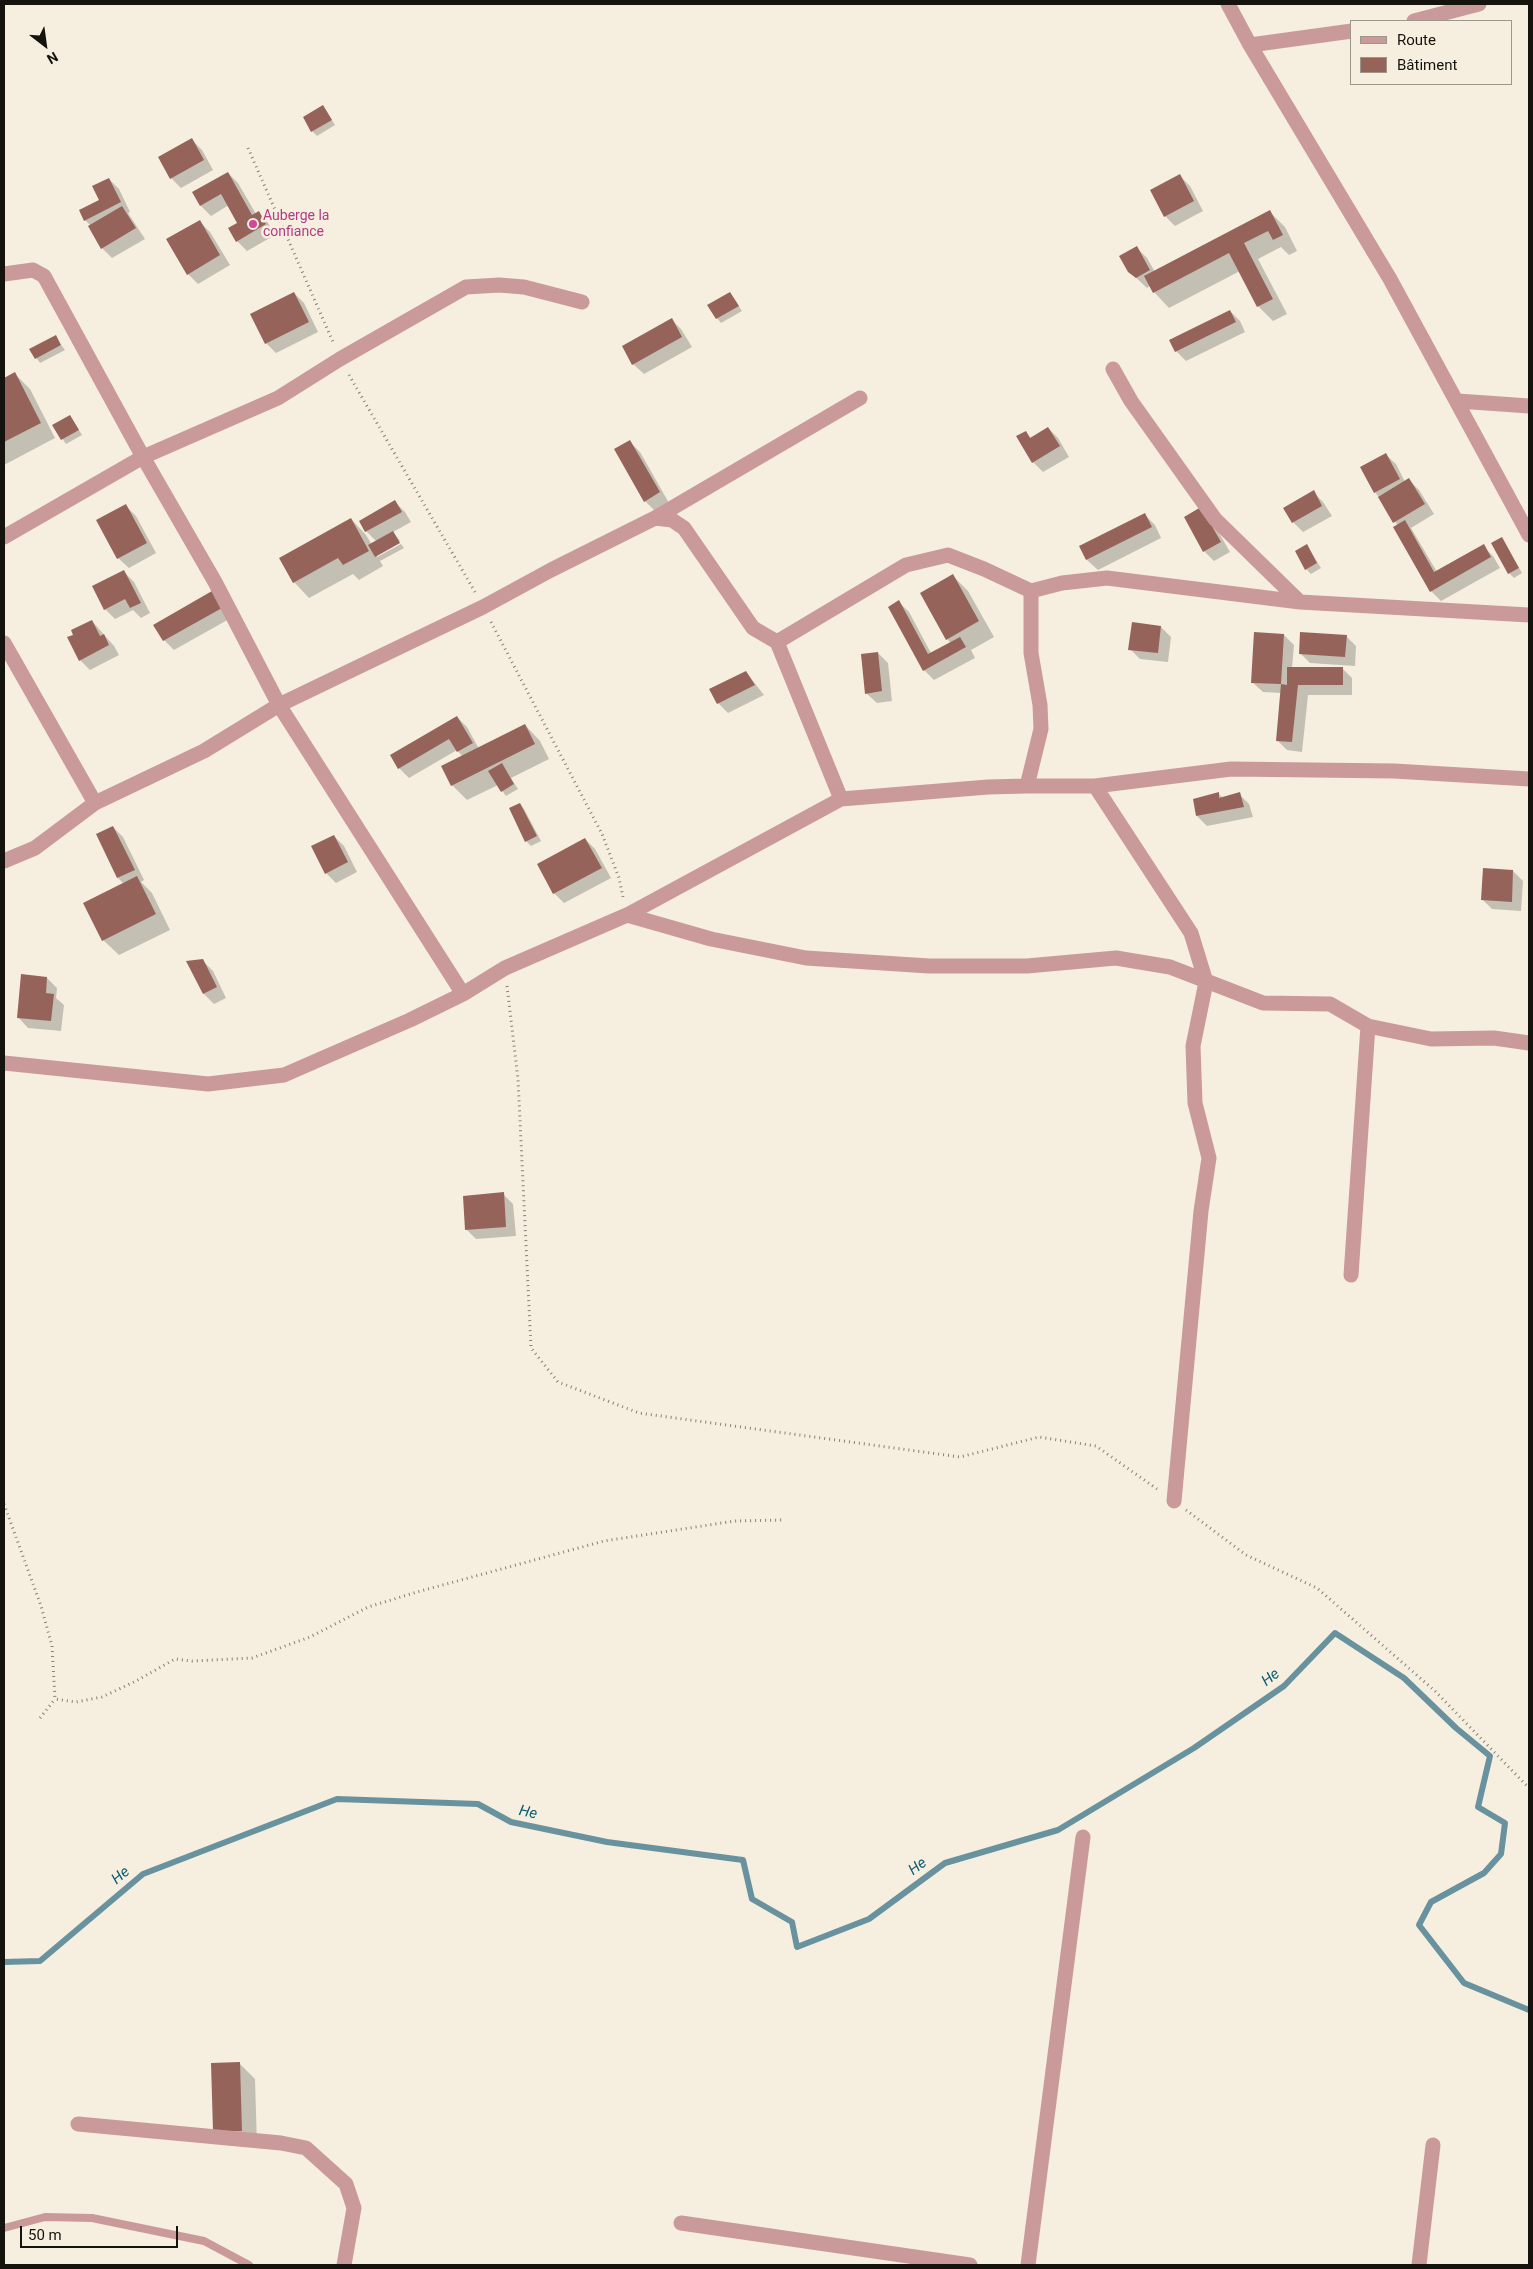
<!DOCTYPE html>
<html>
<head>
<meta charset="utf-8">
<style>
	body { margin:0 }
	#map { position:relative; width:1533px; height:2269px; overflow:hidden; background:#f6efe0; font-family:Roboto,sans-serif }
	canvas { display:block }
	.frame { position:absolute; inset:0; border:5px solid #15130e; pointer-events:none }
	.legend { position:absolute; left:1350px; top:20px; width:162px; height:65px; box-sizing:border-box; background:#f6efe0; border:1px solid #9c978c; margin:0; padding:6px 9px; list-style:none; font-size:15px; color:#15130e }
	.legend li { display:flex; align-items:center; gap:10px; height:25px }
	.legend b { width:25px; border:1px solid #9c978c }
	.north { position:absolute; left:20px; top:20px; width:50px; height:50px; -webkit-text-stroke:4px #f6efe0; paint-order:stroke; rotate:150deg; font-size:14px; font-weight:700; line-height:20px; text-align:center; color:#15130e }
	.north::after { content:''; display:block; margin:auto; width:18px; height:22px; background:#15130e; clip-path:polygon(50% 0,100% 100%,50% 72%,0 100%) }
	.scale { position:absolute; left:20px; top:2226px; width:158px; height:22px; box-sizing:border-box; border:2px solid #15130e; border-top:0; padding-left:6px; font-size:15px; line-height:18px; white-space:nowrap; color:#15130e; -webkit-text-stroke:4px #f6efe0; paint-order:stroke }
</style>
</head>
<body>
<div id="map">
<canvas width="1533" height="2269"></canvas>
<div class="frame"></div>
<ul class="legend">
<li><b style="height:6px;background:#ca9a9b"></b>Route</li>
<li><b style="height:14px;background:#95635a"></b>Bâtiment</li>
</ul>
<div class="north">N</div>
<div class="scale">50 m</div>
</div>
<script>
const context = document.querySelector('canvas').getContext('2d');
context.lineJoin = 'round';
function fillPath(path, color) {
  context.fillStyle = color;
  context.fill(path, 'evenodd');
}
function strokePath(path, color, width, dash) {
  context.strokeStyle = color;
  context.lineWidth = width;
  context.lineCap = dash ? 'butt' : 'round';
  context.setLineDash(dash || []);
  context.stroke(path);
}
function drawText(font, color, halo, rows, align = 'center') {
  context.font = font + ' Roboto,sans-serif';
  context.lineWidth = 5;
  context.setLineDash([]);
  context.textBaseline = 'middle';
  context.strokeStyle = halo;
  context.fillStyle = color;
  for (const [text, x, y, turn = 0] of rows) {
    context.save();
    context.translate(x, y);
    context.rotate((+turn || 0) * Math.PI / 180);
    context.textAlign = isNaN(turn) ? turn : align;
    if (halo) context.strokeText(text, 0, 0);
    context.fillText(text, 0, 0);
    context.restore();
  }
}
fillPath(new Path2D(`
	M323 106 335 125 317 136 312 131Z
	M192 140 202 150 213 170 181 188 171 178Z
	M228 173 238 183 256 214 258 213 268 223 275 235 247 251 237 241 239 223 229 205 211 216 201 206 194 192Z
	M1180 176 1190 186 1203 211 1175 226 1165 216Z
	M109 179 119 189 130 212 128 213 145 239 112 258 102 248 91 226 85 220 101 200Z
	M1270 212 1285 227 1297 251 1289 255 1281 247 1258 259 1287 314 1273 321 1258 306 1240 271 1169 308 1154 292 1151 285 1147 288 1129 271 1137 248 1147 258 1155 272Z
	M200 222 210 232 230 265 198 284 188 274Z
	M294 293 304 303 318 332 276 353 266 343Z
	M730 293 742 311 721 323 717 318Z
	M1230 311 1240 321 1245 332 1186 361 1176 351 1171 340Z
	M671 319 681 329 692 347 644 374 633 364Z
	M55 337 65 350 40 363 31 350Z
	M15 374 30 389 55 438 4 465V379Z
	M70 416 82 435 66 444 54 426Z
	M1048 428 1058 438 1069 457 1043 472 1033 462 1025 432 1031 438Z
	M630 442 640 452 669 503 655 511 645 501Z
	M1385 454 1396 464 1405 482 1409 480 1419 490 1434 514 1411 528 1437 572 1483 546 1493 556 1500 568 1441 601 1431 591 1398 526 1375 492Z
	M1313 492 1323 502 1332 516 1303 532 1293 522 1285 508Z
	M395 502 405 512 411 522 393 532 400 541 377 554V557L401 544 404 548 380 561 383 566 359 580 353 574 309 598 294 582 351 519 366 535 372 545 377 542 366 531Z
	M126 506 136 516 156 553 129 568 118 558 98 520Z
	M1145 515 1155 525 1161 538 1098 570 1087 560 1081 547Z
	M1211 519 1230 552 1214 561 1204 551Z
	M1502 539 1522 573 1514 578 1509 573Z
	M1307 546 1321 568 1311 574 1306 569Z
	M124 572 134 582 150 613 141 618 133 610 115 619 105 609Z
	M953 576 968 591 994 637 971 650 975 658 934 680 924 670 899 602 909 612 931 653 951 643 947 639Z
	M222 603 231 618 174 650 164 640Z
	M92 621 114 646 119 655 90 670 80 660 74 635Z
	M1161 627 1171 637 1168 662 1140 659 1130 649Z
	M1284 635 1294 645 1292 668H1342L1352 678V695H1308L1302 752 1287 750 1277 740 1282 693 1263 692 1252 682Z
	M1346 636 1356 646 1355 666 1310 663 1300 653Z
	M878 653 888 663 892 701 877 703 866 693Z
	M746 672 764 695 728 713 718 703Z
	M457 717 467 727 479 749 525 725 540 741 549 759 511 778 518 789 506 796 498 785 467 800 452 785 463 757 457 750 409 778 399 768Z
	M1218 793 1223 798 1239 794 1249 804 1253 817 1207 826 1197 816Z
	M520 804 524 809 541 841 531 846 526 841Z
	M113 827 123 837 144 880 141 882 152 893 170 930 119 955 103 940 124 884 118 878 97 834Z
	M334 836 344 846 357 872 336 883 326 873Z
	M585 839 595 849 611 878 564 903 554 893Z
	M1513 871 1523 881 1521 911 1492 909 1482 899Z
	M202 960 213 971 226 998 214 1004 204 994 188 962Z
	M47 978 57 988 56 998 64 1005 61 1031 28 1028 18 1017Z
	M503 1194 513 1204 516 1236 476 1239 466 1229Z
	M240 2064 255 2079 257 2146H230L214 2131Z`), '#0003');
strokePath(new Path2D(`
	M4 1962 40 1961 143 1874 337 1799 478 1804 511 1822 607 1842 743 1860 752 1899 792 1922 797 1947 869 1919 945 1863 1058 1830 1194 1748 1284 1686 1335 1633 1404 1678 1456 1728 1490 1756 1478 1807 1505 1823 1501 1854 1484 1873 1431 1902 1419 1925 1464 1983 1529 2010`), '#69929f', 6);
fillPath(new Path2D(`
	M323 105 332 120 311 132 303 117Z
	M192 138 204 160 170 179 158 157Z
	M228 172 252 215 259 211 266 224 236 242 228 228 237 223 221 194 200 206 192 192Z
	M1180 174 1194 201 1164 217 1150 190Z
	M109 178 121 202 84 221 79 210 99 200 92 186Z
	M122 206 136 228 101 249 88 226Z
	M1270 210 1283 235 1273 240 1268 231 1244 243 1273 299 1257 307 1229 253 1153 293 1144 276Z
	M200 220 220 255 187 275 166 239Z
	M1137 246 1150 270 1136 278 1128 272 1119 256Z
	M294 292 309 322 265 344 250 314Z
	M730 292 739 306 716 319 707 305Z
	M1230 310 1236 322 1175 352 1169 340Z
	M672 318 682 337 632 365 622 346Z
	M56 335 61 345 35 359 29 349Z
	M15 372 41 423 4 442V378Z
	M70 415 79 430 61 440 52 425Z
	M1048 427 1060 446 1032 463 1016 436 1026 431 1030 438Z
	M630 440 660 492 644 502 614 449Z
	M1386 453 1400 479 1374 493 1360 467Z
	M1409 478 1425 504 1393 523 1378 497Z
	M1314 490 1322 506 1292 523 1283 508Z
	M395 500 402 512 365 532 359 521Z
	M126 504 147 543 117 559 96 520Z
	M1201 507 1221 542 1203 552 1184 517Z
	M1145 513 1152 527 1086 560 1079 546Z
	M351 518 369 551 343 565 338 558 293 583 279 558Z
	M1405 520 1434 572 1484 544 1491 557 1430 592 1393 527Z
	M393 531 400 543 375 557 368 545Z
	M1502 537 1519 568 1508 574 1491 543Z
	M1307 544 1317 563 1305 570 1295 551Z
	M124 570 141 603 130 608 125 599 104 610 92 586Z
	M953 574 979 621 946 640 920 593Z
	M212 591 222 608 163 641 153 625Z
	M899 600 928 654 960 637 966 647 923 671 888 607Z
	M92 620 100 636 104 634 109 645 79 661 67 637 73 635 71 630Z
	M1132 622 1161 626 1158 653 1128 650Z
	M1254 632 1284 634 1281 684 1251 683Z
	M1300 632 1347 635 1345 657 1299 654Z
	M878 652 882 691 865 694 861 654Z
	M1287 667H1343V685H1298L1292 742 1276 741 1281 684 1287 685Z
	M746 671 755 685 717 704 709 689Z
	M457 716 473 743 457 752 449 739 398 769 390 755Z
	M525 724 535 744 451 786 441 766Z
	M502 763 514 784 501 792 488 771Z
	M1219 792V798L1240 792 1244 807 1196 816 1193 799Z
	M520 803 537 836 525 842 509 808Z
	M113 826 135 870 117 878 96 834Z
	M334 835 348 862 325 874 311 846Z
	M585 838 602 868 553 894 537 864Z
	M1483 868 1513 870 1512 902 1481 900Z
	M137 876 156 914 102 941 83 903Z
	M203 959 217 987 203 994 186 961Z
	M21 974 47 977 46 993 54 994 51 1021 17 1018Z
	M504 1192 506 1227 465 1230 463 1196Z
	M240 2062 242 2131H213L211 2063Z`), '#95635a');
strokePath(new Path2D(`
	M248 148 333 342
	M349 375 475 592
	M491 622 602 834 619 878 623 897
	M507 986 518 1079 531 1348 558 1382 639 1413 960 1457 1039 1437 1096 1446 1157 1489
	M4 1504 41 1606 52 1646 55 1699 76 1702 102 1697 136 1681 175 1659 192 1661 252 1658 310 1637 368 1607 417 1592 604 1541 735 1521 782 1520
	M1186 1510 1246 1555 1317 1588 1435 1691 1529 1788
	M40 1718 55 1699`), '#858177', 3, [1, 4]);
strokePath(new Path2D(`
	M4 2228 45 2217 92 2218 204 2241 249 2265`), '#ca9a9b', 8);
strokePath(new Path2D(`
	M1228 4 1250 45 1390 279 1529 535
	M1414 21 1479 4
	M1250 45 1352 31
	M4 274 33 270 44 276 143 457 215 582 279 705 463 994
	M1113 369 1131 401 1215 519 1300 602
	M1458 401 1529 406
	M4 537 143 457 278 398 340 359 466 287 499 285 524 287 582 302
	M1031 591 1062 583 1107 578 1300 602 1529 615
	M777 642 841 799
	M4 643 95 803
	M1027 786H1095L1231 769 1394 771 1529 779
	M1095 786 1191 933 1206 982 1193 1046 1195 1103 1209 1158 1201 1211 1174 1501
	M4 861 35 848 95 803 204 751 279 705 483 607 551 570 655 518 860 398
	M627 915 711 939 806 958 929 966H1027L1116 958 1170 967 1263 1003 1330 1004 1368 1026 1431 1039 1494 1038 1529 1043
	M4 1063 208 1084 284 1075 410 1020 463 994 505 968 627 915 841 799 988 787 1027 786 1041 729 1040 705 1031 653V591L984 569 948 555 906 565 777 642 753 628 684 528 672 520 655 518
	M1351 1275 1368 1026
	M78 2124 281 2143 306 2148 346 2184 354 2208 344 2265
	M681 2223 970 2265
	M1028 2265 1083 1837
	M1419 2265 1433 2145`), '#ca9a9b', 15);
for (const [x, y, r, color] of [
	[253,224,5,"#d1479c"]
]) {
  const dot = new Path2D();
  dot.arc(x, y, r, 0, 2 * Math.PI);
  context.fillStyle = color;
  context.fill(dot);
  strokePath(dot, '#f6efe0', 2);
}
drawText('14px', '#b23c85', '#f6efe0', [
	["Auberge la",263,216],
	["confiance",263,232]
], 'left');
drawText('italic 15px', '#0b5c72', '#f6efe0', [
	["He",1271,1678,-38],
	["He",528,1813,12],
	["He",918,1867,-37],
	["He",121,1876,-40]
]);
</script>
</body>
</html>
